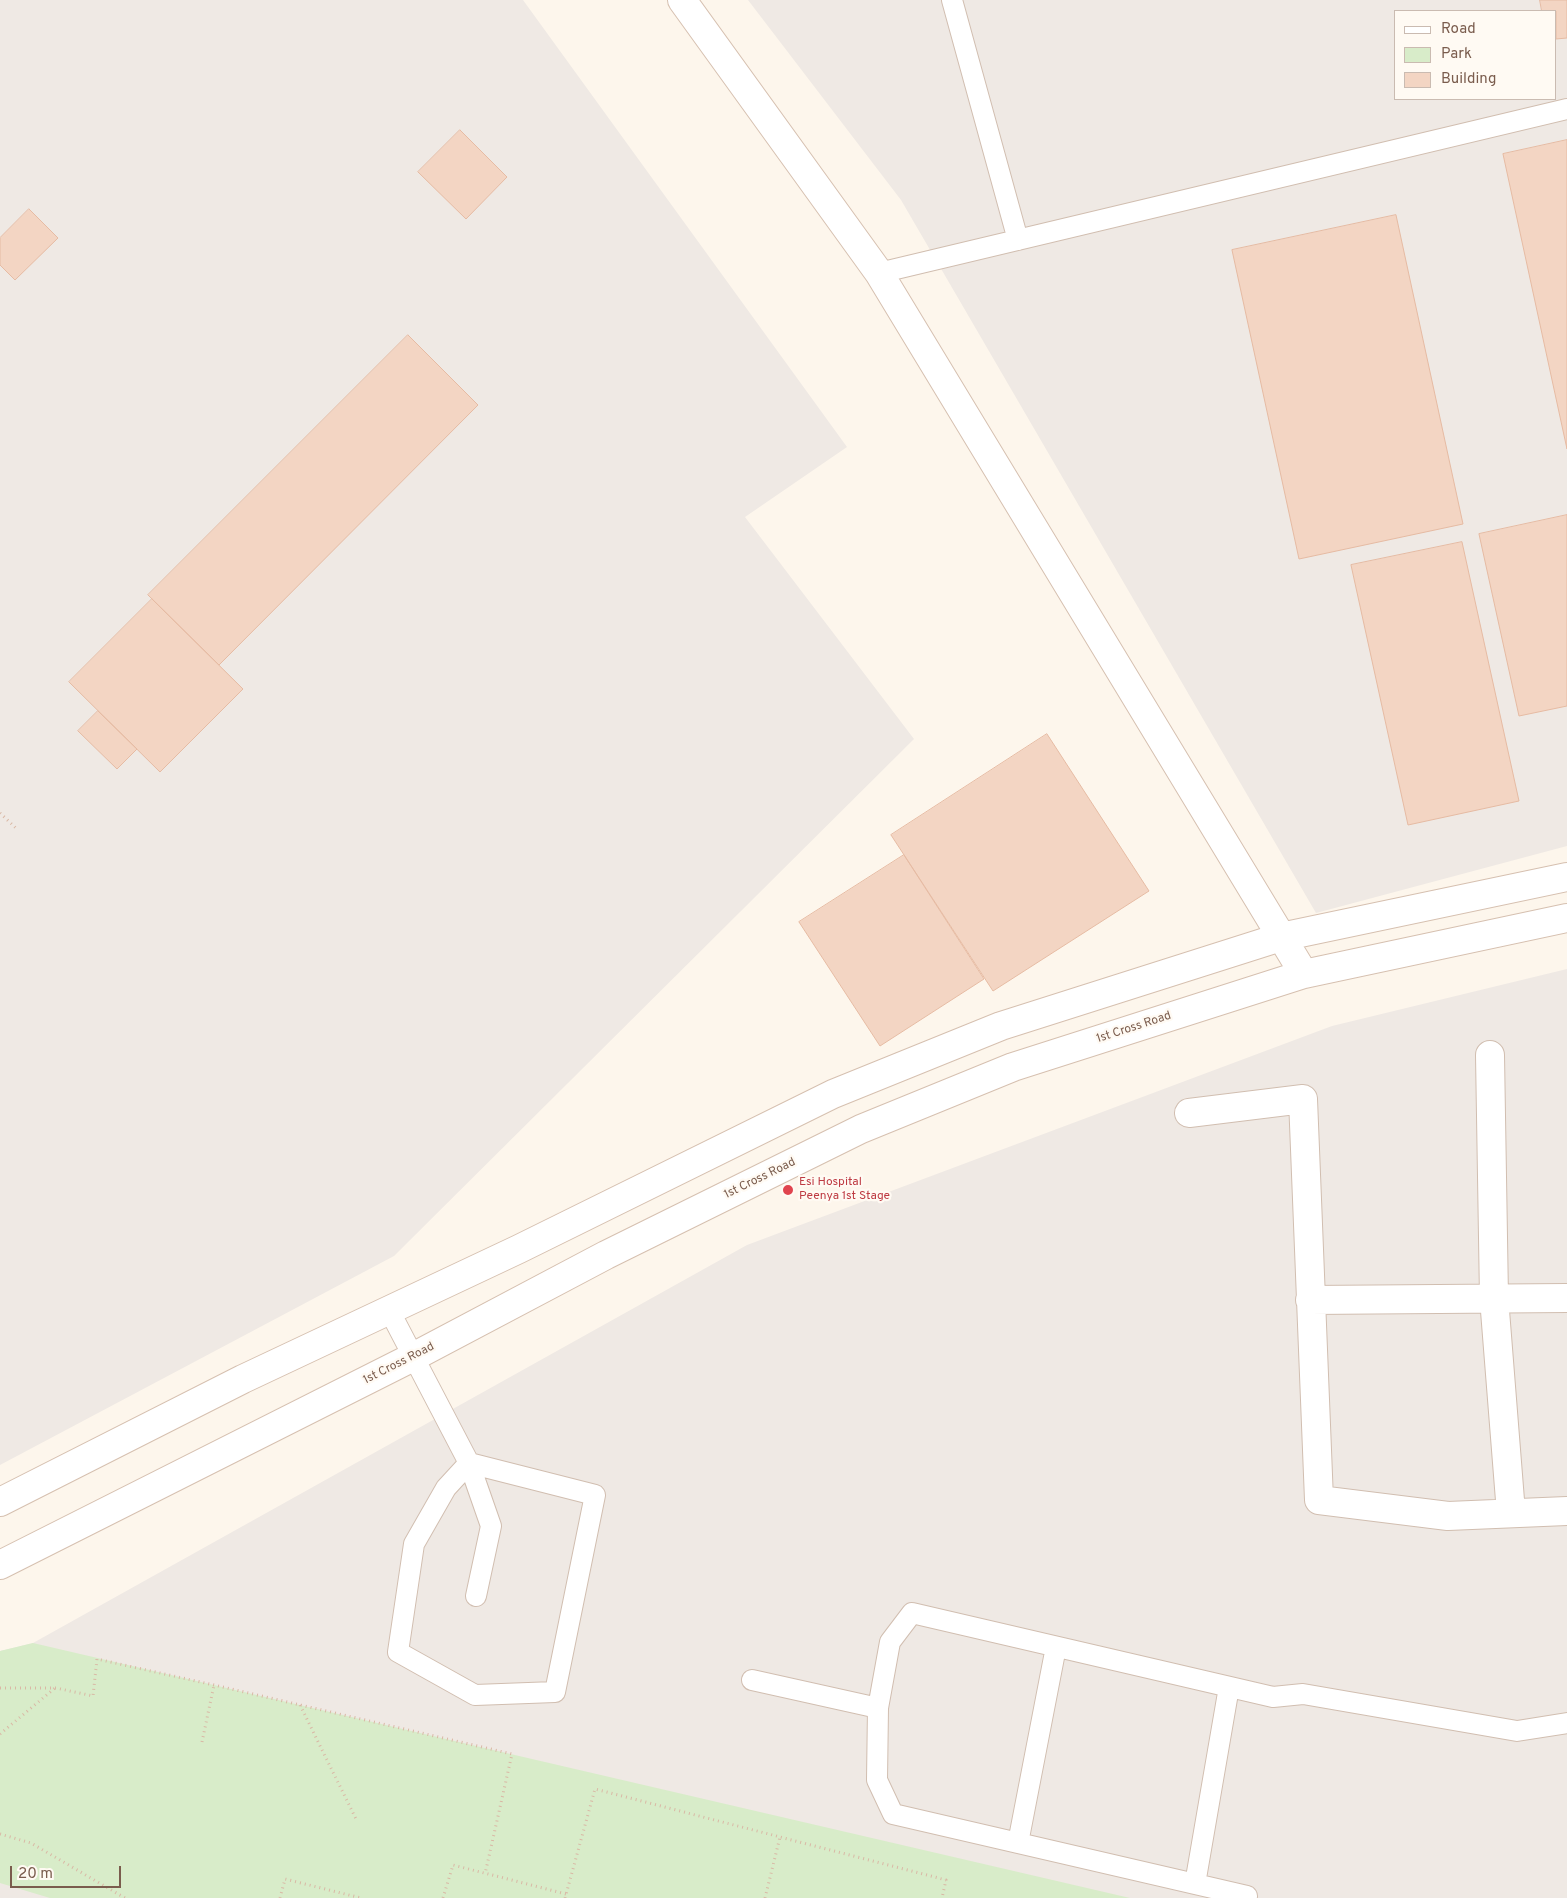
<!DOCTYPE html>
<html>
<head>
<meta charset="utf-8">
<style>
	body { margin:0 }
	#map { position:relative; width:1567px; height:1898px; overflow:hidden; background:#fdf6ec; font-family:Overpass,sans-serif }
	canvas { display:block }
	.legend { position:absolute; left:1394px; top:10px; width:162px; height:90px; box-sizing:border-box; background:#fffaf3; border:1px solid #cabbb1; margin:0; padding:6px 9px; list-style:none; font-size:15px; color:#7a5c4d }
	.legend li { display:flex; align-items:center; gap:10px; height:25px }
	.legend b { width:25px; border:1px solid #cabbb1 }
	.scale { position:absolute; left:10px; top:1866px; width:111px; height:22px; box-sizing:border-box; border:2px solid #7a5c4d; border-top:0; padding-left:6px; font-size:15px; line-height:18px; white-space:nowrap; color:#7a5c4d; -webkit-text-stroke:4px #fffaf3; paint-order:stroke }
</style>
</head>
<body>
<div id="map">
<canvas width="1567" height="1898"></canvas>
<ul class="legend">
<li><b style="height:6px;background:#fff"></b>Road</li>
<li><b style="height:14px;background:#d8ecc9"></b>Park</li>
<li><b style="height:14px;background:#f3d5c3"></b>Building</li>
</ul>
<div class="scale">20 m</div>
</div>
<script>
const context = document.querySelector('canvas').getContext('2d');
context.lineJoin = 'round';
function fillPath(path, color) {
  context.fillStyle = color;
  context.fill(path, 'evenodd');
}
function strokePath(path, color, width, dash) {
  context.strokeStyle = color;
  context.lineWidth = width;
  context.lineCap = dash ? 'butt' : 'round';
  context.setLineDash(dash || []);
  context.stroke(path);
}
function drawText(font, color, halo, rows, align = 'center') {
  context.font = font + ' Overpass,sans-serif';
  context.lineWidth = 4.5;
  context.setLineDash([]);
  context.textBaseline = 'middle';
  context.strokeStyle = halo;
  context.fillStyle = color;
  for (const [text, x, y, turn = 0] of rows) {
    context.save();
    context.translate(x, y);
    context.rotate((+turn || 0) * Math.PI / 180);
    context.textAlign = isNaN(turn) ? turn : align;
    if (halo) context.strokeText(text, 0, 0);
    context.fillText(text, 0, 0);
    context.restore();
  }
}
fillPath(new Path2D(`
	M0 0H523L847 447 745 517 914 739 394 1256 0 1465Z
	M748 0H1567V846L1316 913 901 200ZM1396 11H1556V99H1396Z
	M1567 969V1898H0V1651L33 1643 747 1245 1332 1026Z`), '#efe9e4');
fillPath(new Path2D(`
	M33 1643 1130 1898H50L0 1883V1651Z`), '#d8ecc9');
const building = new Path2D(`
	M1540 0H1567V38L1556 39V11H1542Z
	M460 130 507 177 466 219 418 172Z
	M1567 140V449L1503 154Z
	M29 209 58 238 15 280 0 265V238Z
	M1396 215 1463 524 1299 559 1232 250Z
	M408 335 478 405 219 665 148 595Z
	M1567 515V706L1519 716 1479 534Z
	M1462 542 1519 801 1408 825 1351 565Z
	M152 599 243 689 160 772 69 682Z
	M98 711 137 749 117 769 78 731Z
	M1047 734 1149 891 993 991 891 835Z
	M904 855 984 979 880 1046 799 922Z`);
fillPath(building, '#f3d5c3');
strokePath(building, '#e6bba3', 1);
const lane = new Path2D(`
	M952 0 1018 240
	M879 273 1567 109
	M389 1310 469 1463 595 1495 555 1692 475 1695 398 1652 414 1544 446 1488 469 1463 491 1526 476 1596
	M752 1680 878 1708
	M1018 1843 1056 1647
	M1195 1884 1229 1687
	M1247 1896 893 1814 877 1780 878 1708 890 1642 912 1613 1273 1697 1303 1694 1517 1731 1567 1723`);
const street = new Path2D(`
	M1490 1055 1494 1298 1511 1513
	M1189 1113 1303 1099 1319 1500 1448 1516 1567 1511
	M1310 1300 1567 1298`);
const secondary = new Path2D(`
	M682 0 879 273 1304 974
	M0 1502 243 1379 519 1249 833 1094 1001 1026 1281 937 1567 877
	M0 1565 413 1357 606 1255 861 1129 1013 1067 1304 974 1567 918`);
strokePath(lane, '#d1beb0', 22);
strokePath(street, '#d1beb0', 30);
strokePath(secondary, '#d6c0b0', 30);
strokePath(new Path2D(`
	M0 813 18 830
	M0 1688H56L93 1696 97 1659 214 1685 512 1754 485 1874
	M300 1705 356 1819
	M0 1734 55 1688
	M202 1742 214 1685
	M0 1834 31 1843 125 1898
	M280 1898 285 1879 361 1898
	M443 1898 453 1865 566 1894
	M565 1898 595 1789 946 1880 942 1898
	M765 1898 780 1837`), '#d9b8a5', 3, [1, 4]);
strokePath(lane, '#fff', 20);
strokePath(street, '#fff', 28);
strokePath(secondary, '#fff', 28);
for (const [x, y, r, color] of [
	[788,1190,6,"#e0444e"]
]) {
  const dot = new Path2D();
  dot.arc(x, y, r, 0, 2 * Math.PI);
  context.fillStyle = color;
  context.fill(dot);
  strokePath(dot, '#fffaf3', 2);
}
drawText('12px', '#7a5c4d', '#fffaf3', [
	["1st Cross Road",1134,1028,-18],
	["1st Cross Road",760,1179,-26],
	["1st Cross Road",399,1364,-27]
]);
drawText('12px', '#be3a42', '#fffaf3', [
	["Esi Hospital",799,1183],
	["Peenya 1st Stage",799,1197]
], 'left');
</script>
</body>
</html>
